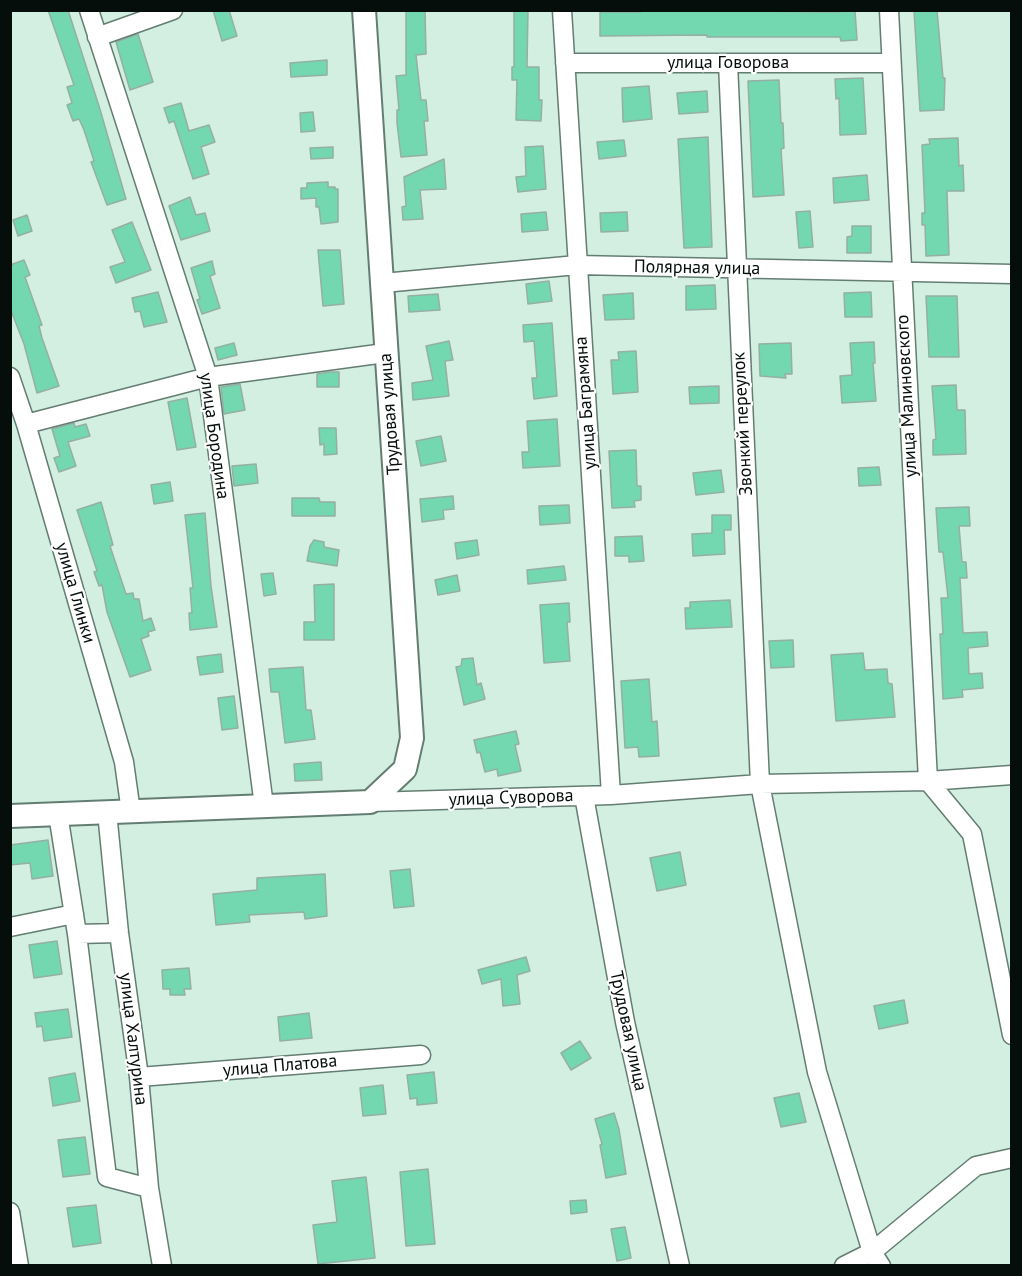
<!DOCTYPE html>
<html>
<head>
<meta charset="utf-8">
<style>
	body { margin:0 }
	#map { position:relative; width:1022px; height:1276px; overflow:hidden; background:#d3efe2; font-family:"PT Sans",sans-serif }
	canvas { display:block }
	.frame { position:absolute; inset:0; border:12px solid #050e0a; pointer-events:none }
</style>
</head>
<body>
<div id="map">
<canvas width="1022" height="1276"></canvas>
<div class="frame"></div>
</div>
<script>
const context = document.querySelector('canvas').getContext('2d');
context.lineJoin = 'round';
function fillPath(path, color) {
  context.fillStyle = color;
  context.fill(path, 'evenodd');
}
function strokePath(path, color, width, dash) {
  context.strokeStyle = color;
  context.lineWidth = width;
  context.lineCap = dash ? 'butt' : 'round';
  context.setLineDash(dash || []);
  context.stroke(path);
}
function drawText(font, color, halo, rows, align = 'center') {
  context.font = font + ' "PT Sans",sans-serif';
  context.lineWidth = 4.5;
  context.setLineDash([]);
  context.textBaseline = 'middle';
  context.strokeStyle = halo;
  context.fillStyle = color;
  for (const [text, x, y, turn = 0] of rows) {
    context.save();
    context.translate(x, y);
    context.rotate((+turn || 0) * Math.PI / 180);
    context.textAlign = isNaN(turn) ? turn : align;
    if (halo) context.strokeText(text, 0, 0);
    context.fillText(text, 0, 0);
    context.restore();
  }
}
const building = new Path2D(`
	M48 10H68L99 106 126 199 107 205 91 162 94 161 84 130 79 119 73 121 67 105 72 103 67 87 74 85Z
	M213 10H229L237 36 222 41Z
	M406 10H425L426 54 416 55 421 100H426L428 121H424L427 155 401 157 397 123V110H399L396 76 406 75Z
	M514 10H528L527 67H539V100H542L541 121 516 120 517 80H512V67H514Z
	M641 10 839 12V10H855L857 40 841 41 840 37H707V35L600 36V12H641Z
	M914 10H937L943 78H945L944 110 920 111Z
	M138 34 153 82 130 90 116 42Z
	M327 60V75L291 77 290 63Z
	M863 78 866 134 840 135 839 98 836 99 835 79Z
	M779 80 781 123H783L784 148 781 149 784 195 753 197 748 81Z
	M649 86 652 119 623 122 622 88Z
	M707 91 708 112 679 114 677 93Z
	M181 103 189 131 209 125 215 142 201 147 209 174 193 179 174 121 169 123 164 108Z
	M313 112 315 131 301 132 300 113Z
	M708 137 712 247 684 248 678 139Z
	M958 138 959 166 963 165 964 191H947L949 255 926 256 925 225H922V213H925L922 145 930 144 929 139Z
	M624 140 626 156 599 159 597 142Z
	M543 146 546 189 518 192 516 177 526 176 525 147Z
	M333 147V158L311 159 310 148Z
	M444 159 446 189 420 190 423 219 403 220 402 207 406 206 404 177Z
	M867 175 869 200 834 203 833 178Z
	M328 182V187H335V189H338V222L321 224 319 207H316V198L301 199V188H307V183Z
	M190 197 196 215 205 213 210 231 181 240 169 206Z
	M810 211 813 247 799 248 796 212Z
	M546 212 548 230 522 232 521 214Z
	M627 212 628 231 601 232 600 213Z
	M27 215 32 231 18 236 13 220Z
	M132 222 151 270 116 283 110 267 125 262 112 230Z
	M852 226H871V253H847V237L852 236Z
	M318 250H340L344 304 323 306Z
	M24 260 30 275 25 277 42 325 39 326 42 338 59 386 37 393 24 344 10 308V265Z
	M212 261 215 274 210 276 220 308 202 314 197 300 200 299 191 268Z
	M549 281 552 301 528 304 526 284Z
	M715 285 716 309 686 310V286Z
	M158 292 167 322 144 327 140 311 135 312 132 298Z
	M871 292 872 317H845L844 293Z
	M633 293 634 319 605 320 603 295Z
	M438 294 440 310 409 312 408 296Z
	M926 296H957L959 357H929Z
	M552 323 557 396 534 399 532 378H537L534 341 524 342 523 325Z
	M449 341 453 360 445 361 449 396 413 400 412 383 433 380 426 346Z
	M874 342 875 363H873L876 401 842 403 840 376 852 375 850 343Z
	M234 343 237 355 218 360 215 348Z
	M791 343 792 374H785L786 378 760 376 759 344Z
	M636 351 638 392 613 394 611 360H619L618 352Z
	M330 372H339V387H317V374Z
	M240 384 245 410 224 414 221 387Z
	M956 385 957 410H965L966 454 933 455V440L936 439 932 386Z
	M719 386V403L690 404 689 387Z
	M187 398 196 447 177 450 168 402Z
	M557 419 560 466 523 468 522 452H529L527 421Z
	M74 423 75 427 86 424 90 436 68 442 76 466 59 472 54 458 60 456 52 429Z
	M319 428H336L337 454 324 455V444L320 445Z
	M441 436 446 461 421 466 416 441Z
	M636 450 637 486H641V500L634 501 635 507 612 508 609 451Z
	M256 464 258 483 234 486 232 466Z
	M879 467 881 485 859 486 858 468Z
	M721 470 724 492 696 495 693 473Z
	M170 482 173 501 154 504 151 485Z
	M453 496 454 509 443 510 444 519 422 522 420 499Z
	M292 498H319L320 502H335V516H292Z
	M101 502 113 545 110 546 126 594 133 593 134 599H139L143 621 151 618 155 630 148 632 149 636 141 639 151 670 130 677 107 612 102 585 99 586 94 572 97 571 77 510Z
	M569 505 570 523 540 525 539 506Z
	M969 507 970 526H959L962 562H966L967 578H960L963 633 987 632 988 646 968 648 969 674 982 673 983 688 962 690 963 697 943 699 940 634H943L941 598H948L943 552H939L936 508Z
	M205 513 211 586 217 627 190 630 189 613H192L190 588H193L185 515Z
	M712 515H731V530H724L725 554 693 556 692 534 712 533Z
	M642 536 644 561 629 562V556H615V537Z
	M314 540 324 542V547L339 550 337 566 307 561 310 546Z
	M477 540 479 555 457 559 455 543Z
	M564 566 566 580 528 584 527 570Z
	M273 573 276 594 264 596 261 574Z
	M457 575 460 591 438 595 435 580Z
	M334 584V640H304V622H315L314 585Z
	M730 600 732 627 686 629 685 608H690V602Z
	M569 603 570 622H567L570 661 544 663 540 605Z
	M793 640 794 667 771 668 769 641Z
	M863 653 865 670 887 669 888 683 892 684 895 717 836 721 831 655Z
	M221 654 223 672 200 675 197 657Z
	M473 658 477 685 481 683 485 699 464 705 456 667 461 666 462 659Z
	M303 667 306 710H311L315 739 285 743 279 692H271L269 669Z
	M649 679 652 722 657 721 659 756 639 757 638 747 625 748 621 681Z
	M234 696 238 728 222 730 218 698Z
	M516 731 519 744 515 745 521 771 498 776 497 769 485 772 480 752 477 753 474 740Z
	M321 762 322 780 295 781 294 764Z
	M48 840 53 876 32 879 30 863 10 865V845Z
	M680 852 686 885 657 891 650 858Z
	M410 869 414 906 394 908 390 871Z
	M325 874 327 916 305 919 304 912 249 915 250 922 216 925 213 894 257 890V878Z
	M57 941 62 974 34 978 29 945Z
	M526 957 530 971 517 975 520 1004 503 1006 501 979 482 984 478 970Z
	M189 968 191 989H184L185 995H170V989H163L162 970Z
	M904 1000 908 1023 879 1029 874 1006Z
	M68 1009 72 1037 44 1041 42 1026 37 1027 35 1013Z
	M309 1013 312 1038 280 1041 278 1017Z
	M580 1041 591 1058 571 1070 561 1053Z
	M434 1072 437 1103 417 1105V1098L410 1099 407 1075Z
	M75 1073 80 1101 53 1106 49 1078Z
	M383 1085 386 1114 363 1116 360 1088Z
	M799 1093 806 1122 781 1127 774 1098Z
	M614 1113 619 1129 626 1174 606 1178 600 1145 602 1144 595 1119Z
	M85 1137 90 1174 63 1177 58 1140Z
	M428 1169 435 1244 406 1246 400 1172Z
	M366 1177 375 1258 318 1264 313 1225 337 1222 332 1181Z
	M586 1200 587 1212 571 1214 570 1201Z
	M96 1205 101 1243 73 1247 67 1208Z
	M625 1227 631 1258 617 1261 611 1229Z`);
fillPath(building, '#73d7b0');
strokePath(building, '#95afa4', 1.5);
const minor = new Path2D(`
	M89 10 208 377 264 806
	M562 10 611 795
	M889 10 928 781 972 834 1012 1035
	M97 37 173 10
	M565 63H891
	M728 63 760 784 817 1072 872 1252 976 1166 1012 1158
	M383 283 577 265 1012 274
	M10 377 26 424 124 762 131 812
	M26 424 208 377 385 353
	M584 796 625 1022 680 1266
	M370 802 611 795 760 784 928 781 1012 775
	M107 812 119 933 139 1077 149 1188 162 1266
	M58 814 77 934 107 1177 149 1188
	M10 927 74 914
	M77 934 119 933
	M139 1077 421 1055
	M10 1212 19 1266
	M844 1266 872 1252 881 1266`);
const major = new Path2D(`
	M10 816 370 802 405 769 412 738 364 10`);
strokePath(minor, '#647d72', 21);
strokePath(major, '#647d72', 26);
strokePath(minor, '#fff', 18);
strokePath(major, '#fff', 22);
drawText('18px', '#050e0a', '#fff', [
	["улица Говорова",728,63],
	["Полярная улица",697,268,1],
	["улица Малиновского",907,396,-93],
	["улица Баграмяна",586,403,-94],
	["Трудовая улица",390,414,-94],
	["Звонкий переулок",743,424,-93],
	["улица Бородина",214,436,82],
	["улица Глинки",75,593,74],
	["улица Суворова",511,798,-2],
	["Трудовая улица",628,1031,78],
	["улица Халтурина",133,1039,83],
	["улица Платова",280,1066,-5]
]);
</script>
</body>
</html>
